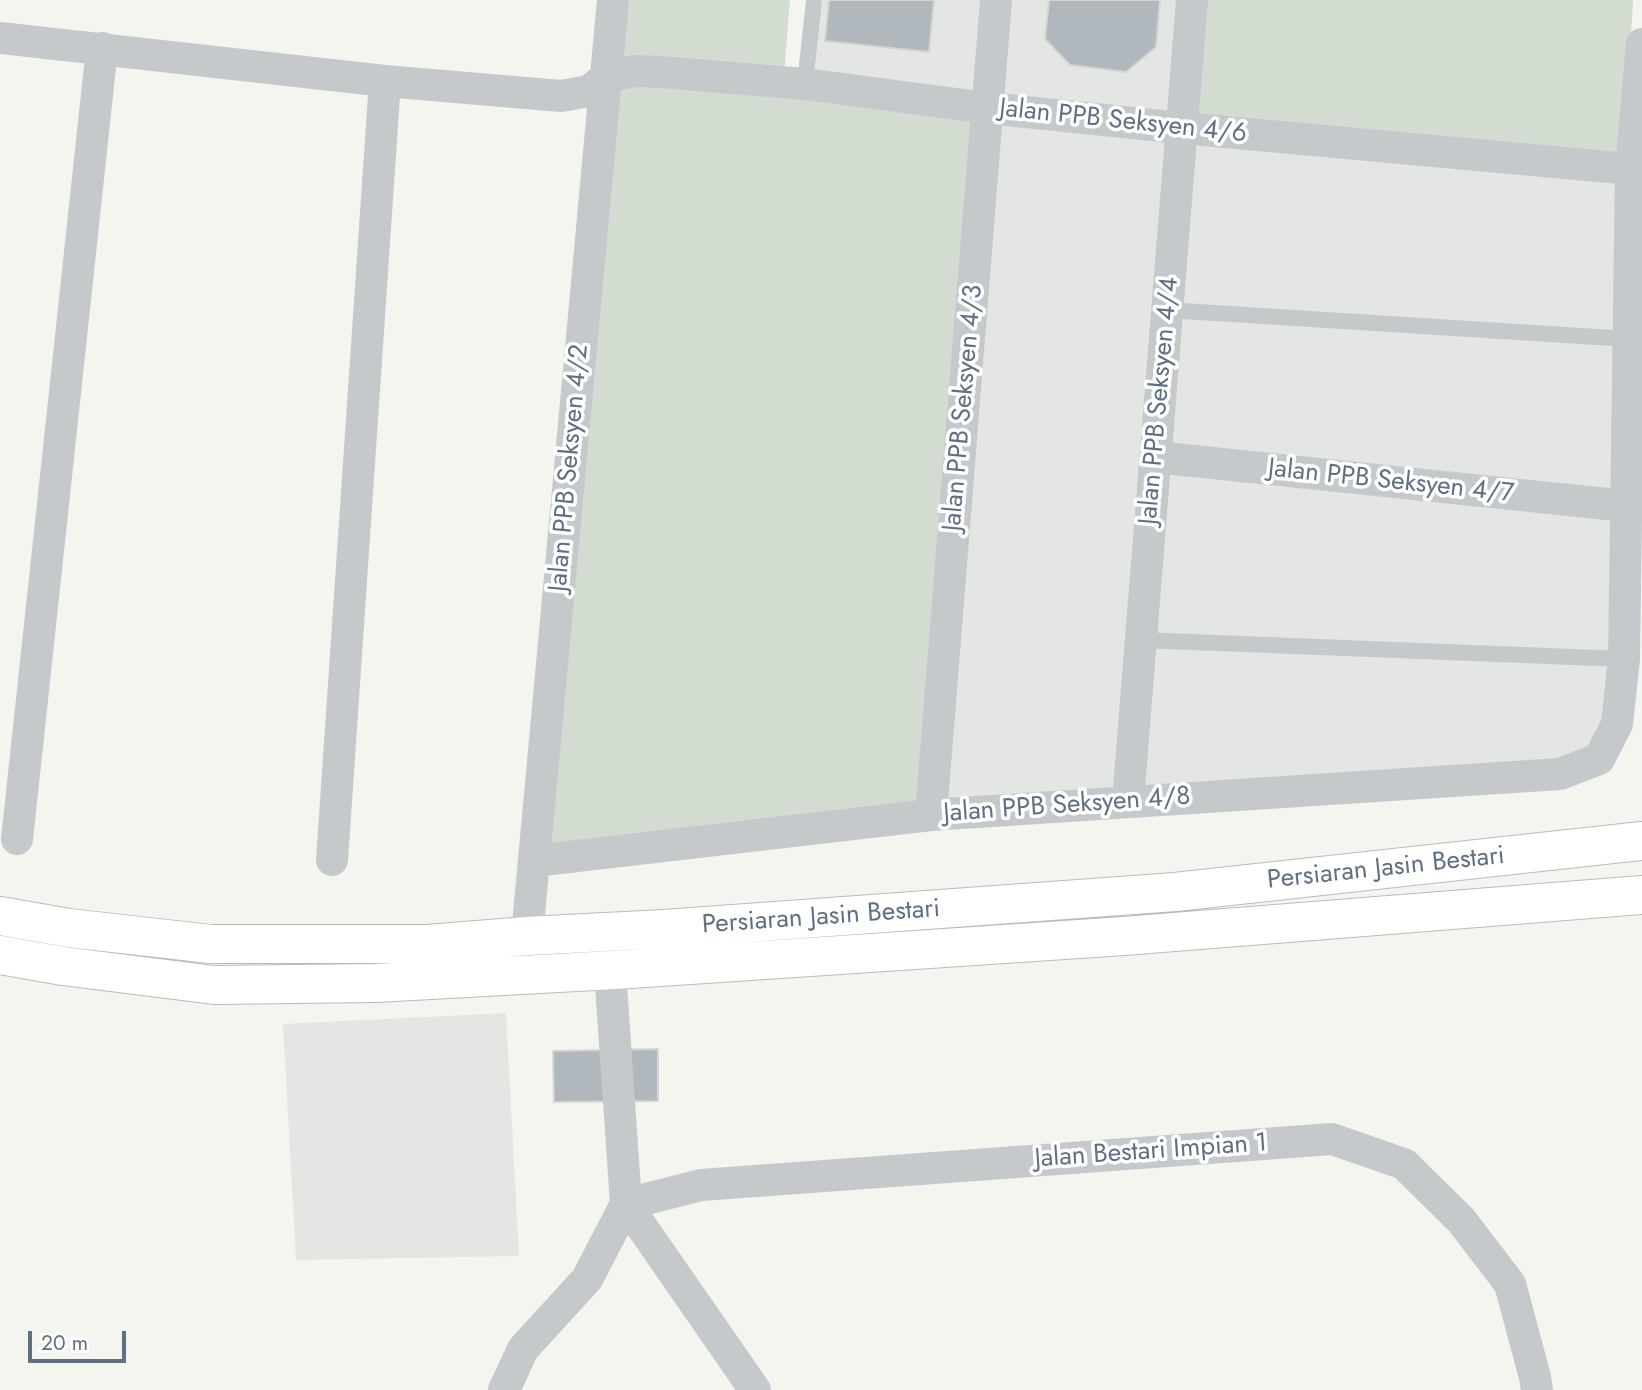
<!DOCTYPE html>
<html>
<head>
<meta charset="utf-8">
<style>
	body { margin:0 }
	#map { position:relative; width:1642px; height:1390px; overflow:hidden; background:#f4f5ef; font-family:Jost,sans-serif }
	canvas { display:block }
	.scale { position:absolute; left:28px; top:1331px; width:98px; height:32px; box-sizing:border-box; border:4px solid #607084; border-top:0; padding-left:9px; font-size:21px; line-height:24px; white-space:nowrap; color:#607084; -webkit-text-stroke:5px #fff; paint-order:stroke }
</style>
</head>
<body>
<div id="map">
<canvas width="1642" height="1390"></canvas>
<div class="scale">20 m</div>
</div>
<script>
const context = document.querySelector('canvas').getContext('2d');
context.lineJoin = 'round';
function fillPath(path, color) {
  context.fillStyle = color;
  context.fill(path, 'evenodd');
}
function strokePath(path, color, width, dash) {
  context.strokeStyle = color;
  context.lineWidth = width;
  context.lineCap = dash ? 'butt' : 'round';
  context.setLineDash(dash || []);
  context.stroke(path);
}
function drawText(font, color, halo, rows, align = 'center') {
  context.font = font + ' Jost,sans-serif';
  context.lineWidth = 7;
  context.setLineDash([]);
  context.textBaseline = 'middle';
  context.strokeStyle = halo;
  context.fillStyle = color;
  for (const [text, x, y, turn = 0] of rows) {
    context.save();
    context.translate(x, y);
    context.rotate((+turn || 0) * Math.PI / 180);
    context.textAlign = isNaN(turn) ? turn : align;
    if (halo) context.strokeText(text, 0, 0);
    context.fillText(text, 0, 0);
    context.restore();
  }
}
fillPath(new Path2D(`
	M810 0H1185L1622 178 1611 712 1596 748 1565 766 942 808 801 76Z
	M506 1013 519 1256 296 1260 283 1024Z`), '#e4e6e3');
fillPath(new Path2D(`
	M622 0H790L784 75 616 66Z
	M1201 0H1633L1624 162 1192 118Z
	M634 78 974 120 923 807 542 854 611 84Z`), '#d3dcd0');
const building = new Path2D(`
	M829 0H934L929 52 825 41Z
	M1049 0H1160L1156 47 1126 72 1070 65 1045 39Z
	M658 1049V1101L554 1102 553 1051Z`);
fillPath(building, '#b0b7bd');
strokePath(building, '#d5d5d2', 2);
const secondary = new Path2D(`
	M0 916 69 928 211 944H427L527 936 664 929 1175 892 1642 841
	M0 955 63 966 214 985 376 983 631 969 1124 936 1642 895`);
strokePath(secondary, '#b7bbc1', 40);
strokePath(new Path2D(`
	M805 84 814 0
	M1167 310 1629 339
	M1141 640 1624 659`), '#c6c9cc', 16);
strokePath(new Path2D(`
	M0 38 385 81 561 96 589 91 606 77 634 71 660 72 805 84 987 108 1182 128 1642 170
	M1155 457 1626 506
	M1128 801 1192 0
	M931 815 996 0
	M17 839 102 48
	M332 860 385 81
	M534 861 931 815 1560 774 1599 759 1617 724 1624 659 1631 169 1642 44
	M527 936 613 0
	M610 970 626 1204
	M626 1204 701 1185 1332 1139 1404 1164 1461 1220 1510 1284 1535 1377 1537 1390
	M626 1204 755 1390
	M504 1390 523 1349 587 1279 626 1204`), '#c6c9cc', 32);
strokePath(secondary, '#fff', 38);
drawText('26px', '#607084', '#fff', [
	["Jalan PPB Seksyen 4/6",1123,122,6],
	["Jalan PPB Seksyen 4/4",1160,401,-85],
	["Jalan PPB Seksyen 4/3",964,408,-85],
	["Jalan PPB Seksyen 4/2",570,468,-85],
	["Jalan PPB Seksyen 4/7",1391,482,6],
	["Jalan PPB Seksyen 4/8",1067,806,-4],
	["Persiaran Jasin Bestari",1386,869,-6],
	["Persiaran Jasin Bestari",821,918,-4],
	["Jalan Bestari Impian 1",1151,1152,-4]
]);
</script>
</body>
</html>
